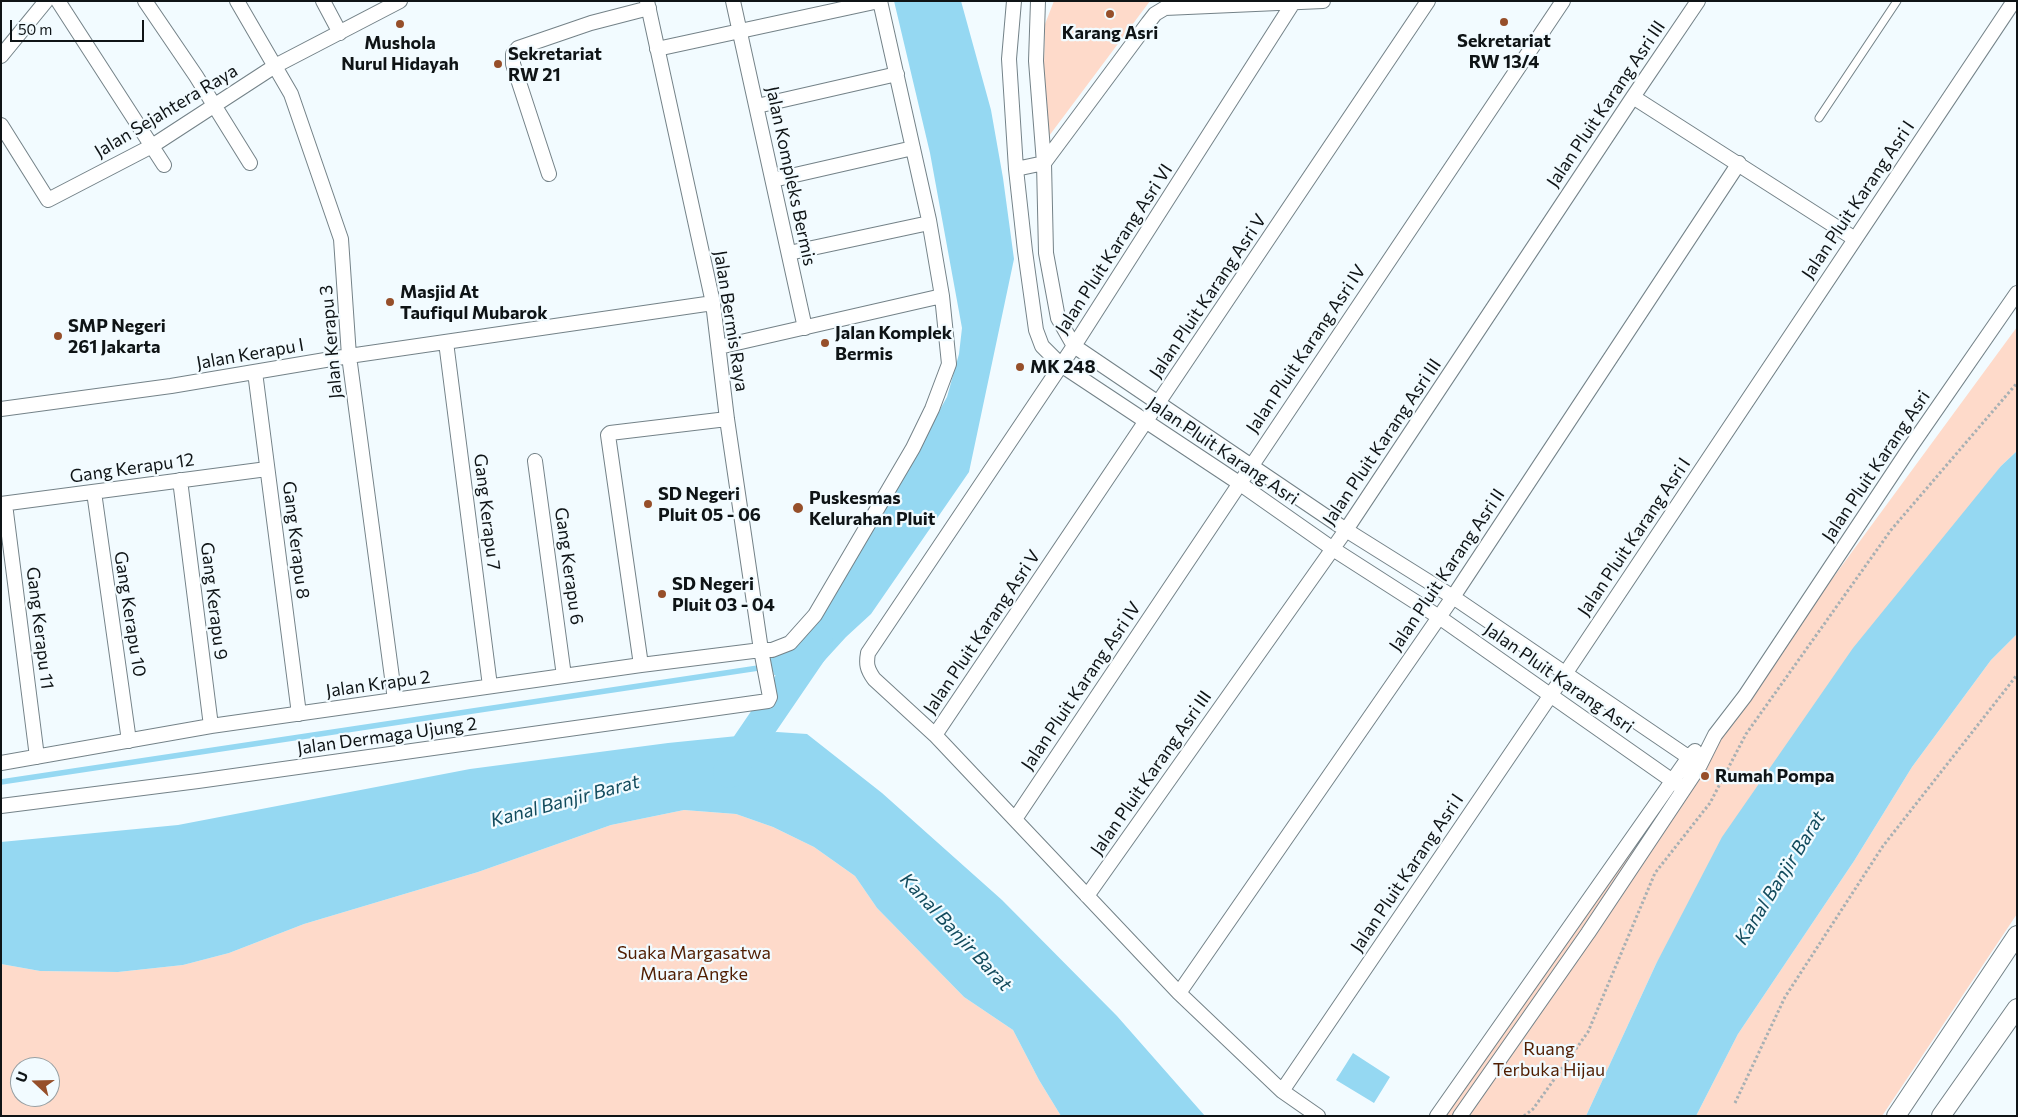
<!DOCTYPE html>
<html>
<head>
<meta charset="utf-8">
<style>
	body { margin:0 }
	#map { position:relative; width:2018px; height:1117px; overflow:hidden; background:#f2fbff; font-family:Commissioner,sans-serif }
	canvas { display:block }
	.frame { position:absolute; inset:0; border:2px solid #0f1416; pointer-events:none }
	.north { position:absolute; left:10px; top:1057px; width:50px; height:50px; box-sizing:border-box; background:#f2fbff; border:1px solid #979fa2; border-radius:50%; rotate:291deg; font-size:14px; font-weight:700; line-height:20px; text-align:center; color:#0f1416 }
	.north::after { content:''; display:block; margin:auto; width:18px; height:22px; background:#964f2a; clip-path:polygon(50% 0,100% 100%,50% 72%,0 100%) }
	.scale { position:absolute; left:10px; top:20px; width:134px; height:22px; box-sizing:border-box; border:2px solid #0f1416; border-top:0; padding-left:6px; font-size:15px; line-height:18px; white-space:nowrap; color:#0f1416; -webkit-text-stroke:4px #f2fbff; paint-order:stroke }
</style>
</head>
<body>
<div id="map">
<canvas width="2018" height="1117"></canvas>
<div class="frame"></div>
<div class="north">U</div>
<div class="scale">50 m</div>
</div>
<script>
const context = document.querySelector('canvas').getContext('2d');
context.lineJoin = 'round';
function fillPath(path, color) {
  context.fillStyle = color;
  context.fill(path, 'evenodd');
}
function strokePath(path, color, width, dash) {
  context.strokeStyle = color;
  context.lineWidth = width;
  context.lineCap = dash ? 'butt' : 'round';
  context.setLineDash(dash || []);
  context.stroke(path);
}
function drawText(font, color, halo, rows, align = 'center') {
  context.font = font + ' Commissioner,sans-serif';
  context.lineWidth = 4.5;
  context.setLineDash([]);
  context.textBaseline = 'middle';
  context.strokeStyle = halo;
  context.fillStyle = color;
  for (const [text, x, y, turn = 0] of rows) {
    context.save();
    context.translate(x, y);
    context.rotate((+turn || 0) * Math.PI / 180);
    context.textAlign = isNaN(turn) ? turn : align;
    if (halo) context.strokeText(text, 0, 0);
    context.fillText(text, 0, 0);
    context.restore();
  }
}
fillPath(new Path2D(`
	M1054 1H1150L1040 148 1042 141 1045 24Z
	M2017 327V451L2001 466 1656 964 1586 1116H1438Z
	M2017 634V914L1882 1116H1696L1738 1034 1854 861 1912 767 1991 660Z
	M684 810 736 814 773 827 814 847 855 876 877 908 964 997 1013 1030 1039 1080 1061 1116H1V964L40 971 118 972 183 965 229 953 304 924 478 872 611 825ZM20 1067H50V1097H20Z`), '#fedaca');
fillPath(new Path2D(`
	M894 1H961L991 110 1003 178 1014 259 969 472 871 614 846 637 804 683 774 675 767 652 789 647 891 496 947 397 959 354 962 328 930 153Z
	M2017 451V634L1991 660 1912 767 1854 861 1738 1034 1696 1116H1586L1656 964 1722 837 1853 648 2001 466Z
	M777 732 807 734 882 793 1002 900 1117 1016 1205 1116H1061L1039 1080 1013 1030 964 997 877 908 855 876 814 847 773 827 736 814 684 810 611 825 478 872 304 924 229 953 183 965 118 972 40 971 1 964V842L178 825 470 769 668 743Z
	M1353 1053 1390 1077 1374 1103 1336 1080Z`), '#95d8f2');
strokePath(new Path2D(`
	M1 782 765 667`), '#95d8f2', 5.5);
strokePath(new Path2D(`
	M729 772 817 643`), '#95d8f2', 32);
const service = new Path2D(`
	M1819 118 1897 1`);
const minor = new Path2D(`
	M58 1 164 165
	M145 1 196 76 250 163
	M237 1 291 94 341 239 349 356 395 700
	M323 1 340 33
	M733 1 805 328
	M1014 1 1009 59 1016 169 1025 251 1036 330 1042 346 1061 365 1239 483 1333 549 1439 617 1684 789
	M1038 1 1036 61 1044 163 1046 253 1058 318 1074 346 1346 530 1453 597 1700 765
	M1293 3 1074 346 868 653C866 664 867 669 874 679L935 735 1179 993 1282 1091 1318 1116
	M657 49 879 1
	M1 56 46 1
	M1633 97 1855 239
	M757 106 897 74
	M1 125 48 200 152 146 275 66 400 1
	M1016 169 1044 163 1148 23 1155 14 1165 8 1323 1
	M549 174 513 64V54L518 48 591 23 649 8
	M773 180 913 148
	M789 253 929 223
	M446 342 490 686
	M719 347 942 296
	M255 372 299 714
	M1 409 171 386 349 356 713 303
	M535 461 564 676
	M180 480 211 726
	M94 492 129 741
	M1 504 267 469
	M5 504 37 757
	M641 665 608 435 610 433 727 419
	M935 735 1428 1
	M1 763 211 726 641 665 761 650H772L790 643 815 615 913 448 932 409 949 364 942 296 929 220 880 1
	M1 806 198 781 768 701 770 697 761 650 727 419 713 303 647 1
	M1015 819 1563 1
	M1087 896 1346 530 1633 97 1698 1
	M1179 993 1453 597 1739 163
	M1282 1091 1565 674 2014 1
	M1437 1116 1689 757 1695 751
	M1460 1116 1588 933 1700 765 1715 735 1745 696 1909 449 2017 293`);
const tertiary = new Path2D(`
	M1896 1116 2017 935
	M1941 1116 2017 1008`);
strokePath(service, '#748288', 9);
strokePath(minor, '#748288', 16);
strokePath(tertiary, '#748288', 20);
strokePath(new Path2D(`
	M1735 1103 1785 997 1883 846 2017 675
	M1524 1116 1533 1109 1588 1032 1655 873 1710 803 1746 734 1891 530 2017 383`), '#a8b0b3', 3, [2.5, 2.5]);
strokePath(service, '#fff', 7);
strokePath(minor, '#fff', 14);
strokePath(tertiary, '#fff', 18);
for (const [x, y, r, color] of [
	[1110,14,5,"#964f2a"],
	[1504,22,5,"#964f2a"],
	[400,24,5,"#964f2a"],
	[498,64,5,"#964f2a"],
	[390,302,5,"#964f2a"],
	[58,336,5,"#964f2a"],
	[825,343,5,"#964f2a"],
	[1020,367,5,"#964f2a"],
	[648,504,5,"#964f2a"],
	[798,508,6,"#964f2a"],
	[662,594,5,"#964f2a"],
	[1705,776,5,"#964f2a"]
]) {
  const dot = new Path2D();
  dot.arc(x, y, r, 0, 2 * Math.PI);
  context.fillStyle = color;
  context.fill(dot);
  strokePath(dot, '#f2fbff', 2);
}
drawText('bold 18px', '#0f1416', '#f2fbff', [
	["Karang Asri",1110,33,"center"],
	["Sekretariat",1504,41,"center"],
	["RW 13/4",1504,62,"center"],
	["Mushola",400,43,"center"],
	["Nurul Hidayah",400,64,"center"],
	["Sekretariat",508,54],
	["RW 21",508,75],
	["Masjid At",400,292],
	["Taufiqul Mubarok",400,313],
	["SMP Negeri",68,326],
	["261 Jakarta",68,347],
	["Jalan Komplek",835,333],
	["Bermis",835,354],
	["MK 248",1030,367],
	["SD Negeri",658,494],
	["Pluit 05 - 06",658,515],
	["Puskesmas",809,498],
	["Kelurahan Pluit",809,519],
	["SD Negeri",672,584],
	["Pluit 03 - 04",672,605],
	["Rumah Pompa",1715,776]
], 'left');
drawText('18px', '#0f1416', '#f2fbff', [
	["Jalan Pluit Karang Asri III",1606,104,-56],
	["Jalan Sejahtera Raya",166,111,-31],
	["Jalan Kompleks Bermis",791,176,78],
	["Jalan Pluit Karang Asri I",1858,200,-56],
	["Jalan Pluit Karang Asri VI",1114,249,-57],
	["Jalan Pluit Karang Asri V",1208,296,-56],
	["Jalan Bermis Raya",731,321,81],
	["Jalan Kerapu 3",331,342,-95],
	["Jalan Pluit Karang Asri IV",1306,349,-56],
	["Jalan Kerapu I",250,354,-10],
	["Jalan Pluit Karang Asri III",1382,442,-56],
	["Jalan Pluit Karang Asri",1223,451,34],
	["Jalan Pluit Karang Asri",1876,466,-56],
	["Gang Kerapu 12",132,468,-8],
	["Gang Kerapu 7",487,512,83],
	["Jalan Pluit Karang Asri I",1634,537,-56],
	["Gang Kerapu 8",296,540,83],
	["Gang Kerapu 6",569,566,82],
	["Jalan Pluit Karang Asri II",1447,570,-56],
	["Gang Kerapu 9",214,601,83],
	["Gang Kerapu 10",130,614,81],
	["Gang Kerapu 11",40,628,83],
	["Jalan Pluit Karang Asri V",982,632,-56],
	["Jalan Pluit Karang Asri",1559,678,35],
	["Jalan Krapu 2",378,684,-8],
	["Jalan Pluit Karang Asri IV",1081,686,-56],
	["Jalan Dermaga Ujung 2",387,736,-8],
	["Jalan Pluit Karang Asri III",1151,773,-55],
	["Jalan Pluit Karang Asri I",1407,873,-56]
]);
drawText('18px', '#501d00', '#f2fbff', [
	["Suaka Margasatwa",694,953],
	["Muara Angke",694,974],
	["Ruang",1549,1049],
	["Terbuka Hijau",1549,1070]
]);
drawText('italic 19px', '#124b5d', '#f2fbff', [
	["Kanal Banjir Barat",565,801,-15],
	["Kanal Banjir Barat",1780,878,-58],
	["Kanal Banjir Barat",956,932,47]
]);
</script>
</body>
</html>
